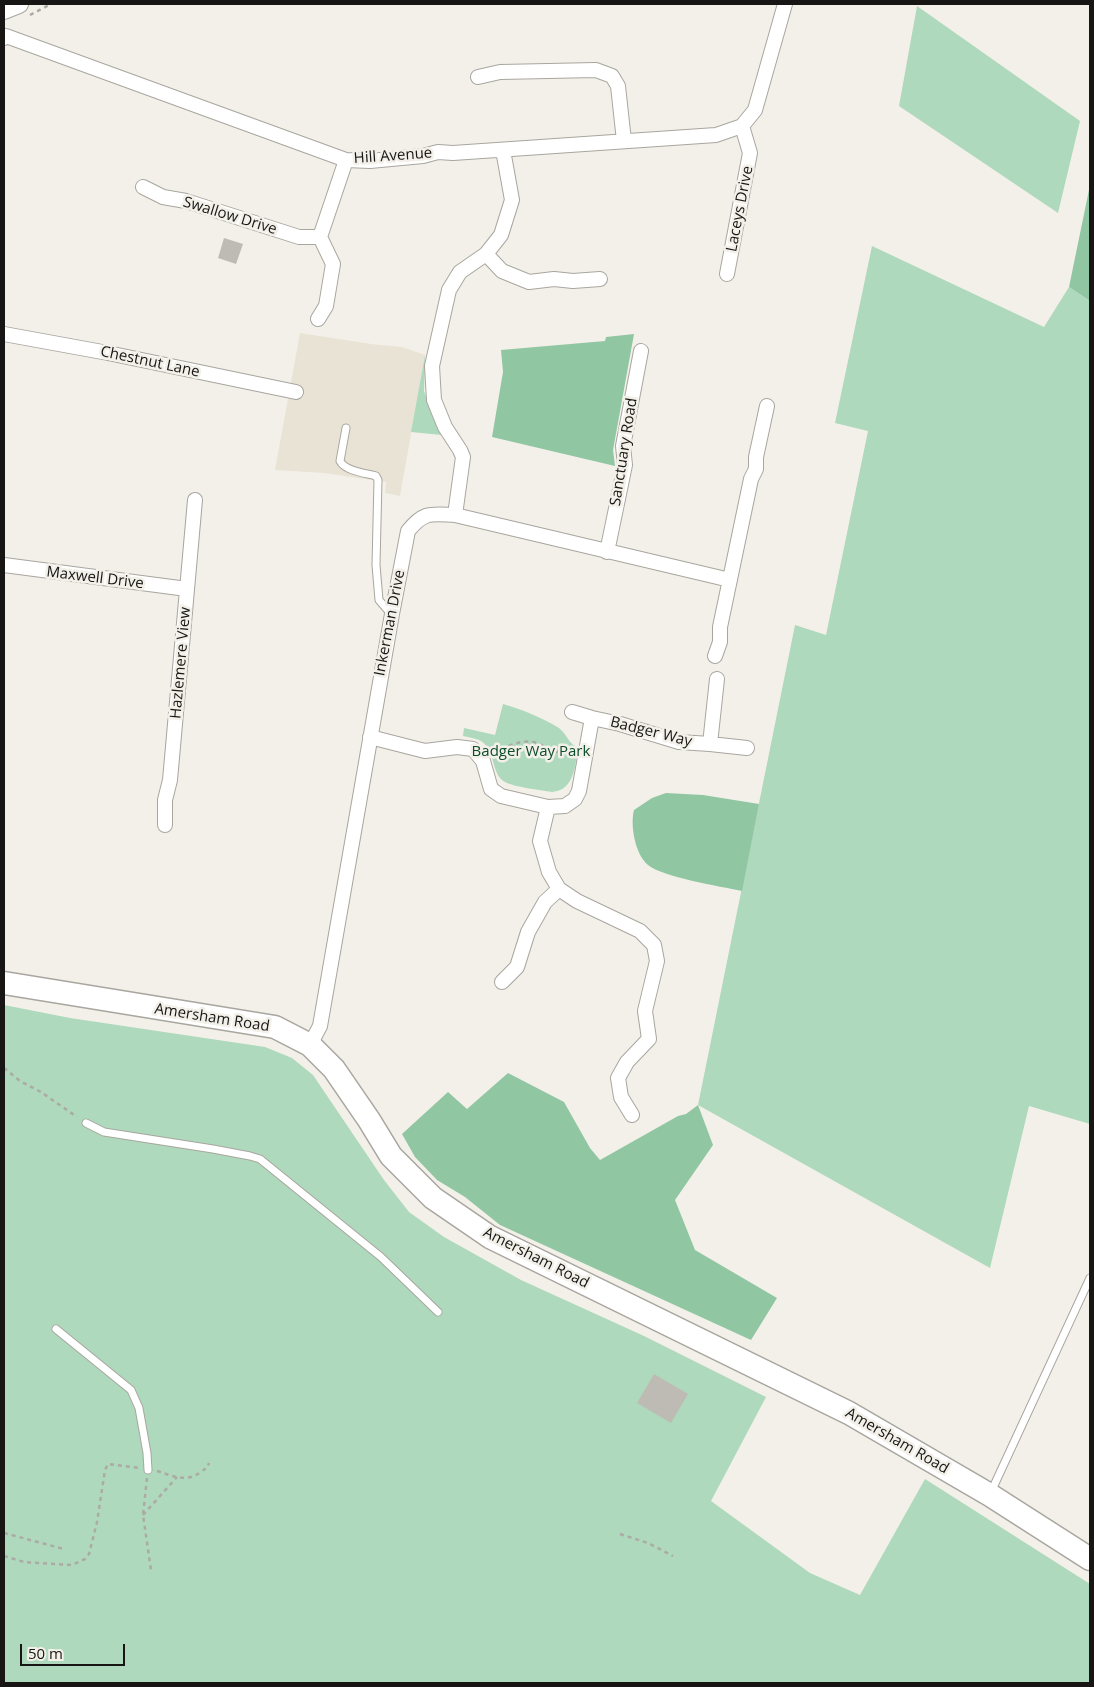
<!DOCTYPE html>
<html>
<head>
<meta charset="utf-8">
<style>
	body { margin:0 }
	#map { position:relative; width:1094px; height:1687px; overflow:hidden; background:#f3f0e9; font-family:"Open Sans",sans-serif }
	canvas { display:block }
	.frame { position:absolute; inset:0; border:5px solid #171614; pointer-events:none }
	.scale { position:absolute; left:20px; top:1644px; width:105px; height:22px; box-sizing:border-box; border:2px solid #171614; border-top:0; padding-left:6px; font-size:15px; line-height:18px; white-space:nowrap; color:#171614; -webkit-text-stroke:4px #f3f0e9; paint-order:stroke }
</style>
</head>
<body>
<div id="map">
<canvas width="1094" height="1687"></canvas>
<div class="frame"></div>
<div class="scale">50 m</div>
</div>
<script>
const context = document.querySelector('canvas').getContext('2d');
context.lineJoin = 'round';
function fillPath(path, color) {
  context.fillStyle = color;
  context.fill(path, 'evenodd');
}
function strokePath(path, color, width, dash) {
  context.strokeStyle = color;
  context.lineWidth = width;
  context.lineCap = dash ? 'butt' : 'round';
  context.setLineDash(dash || []);
  context.stroke(path);
}
function drawText(font, color, halo, rows, align = 'center') {
  context.font = font + ' "Open Sans",sans-serif';
  context.lineWidth = 5;
  context.setLineDash([]);
  context.textBaseline = 'middle';
  context.strokeStyle = halo;
  context.fillStyle = color;
  for (const [text, x, y, turn = 0] of rows) {
    context.save();
    context.translate(x, y);
    context.rotate((+turn || 0) * Math.PI / 180);
    context.textAlign = isNaN(turn) ? turn : align;
    if (halo) context.strokeText(text, 0, 0);
    context.fillText(text, 0, 0);
    context.restore();
  }
}
fillPath(new Path2D(`
	M300 333 371 344 402 347 425 355 400 496 385 493 386 482 324 473 275 470Z`), '#e9e3d5');
fillPath(new Path2D(`
	M917 6 1080 121 1058 213 899 106Z
	M872 246 1044 327 1069 287 1090 301V1124L1029 1106 990 1268 698 1105 795 625 826 635 868 431 835 423Z
	M425 355 424 391 433 418 442 435 411 432Z
	M503 704C523 710 541 717 559 728 567 734 569 745 578 747 575 765 575 790 552 792 540 790 514 787 505 782 490 774 497 749 479 740 474 738 468 737 463 736L464 728 495 735Z
	M4 1005 70 1018 265 1047 292 1058 313 1075 384 1180 409 1212 444 1237 521 1280 644 1336 766 1397 711 1501 810 1573 860 1595 925 1479 1090 1584V1683H4Z`), '#aed9bc');
fillPath(new Path2D(`
	M1090 185V301L1069 287Z
	M634 334 613 450 615 466 492 437 503 372 501 350 605 341 606 337Z
	M666 793 703 795 759 804 742 891C719 886 665 878 648 865 635 854 630 825 634 810L652 798Z
	M508 1073 564 1102 590 1148 600 1160 678 1116 686 1114 698 1105 713 1145 675 1200 695 1250 777 1298 751 1340 500 1225 465 1197 437 1180 415 1157 402 1134 448 1092 467 1109Z`), '#90c6a2');
fillPath(new Path2D(`
	M224 238 243 244 236 264 218 258Z
	M654 1374 688 1394 671 1423 637 1403Z`), '#bebbb4');
const service = new Path2D(`
	M346 428 340 461C345 471 365 473 376 476L378 480 376 565 379 600 391 614
	M86 1123 104 1132 213 1149 250 1156 260 1159 381 1257 438 1312
	M56 1329 131 1390 139 1408 147 1453 148 1470
	M991 1492 1090 1278`);
const minor = new Path2D(`
	M4 38 6 36 346 160 370 161 423 156 438 152 453 153 716 135 742 126
	M478 77 500 72 596 70 612 76 618 86 624 141
	M143 187 163 197 186 201 299 237H320
	M486 254 502 271 529 282 554 279 573 281 600 279
	M727 274 750 153 742 126 755 110 785 4
	M318 319 326 306 333 264 320 237 346 160
	M4 334 108 353 296 392
	M455 515 463 457 460 450 445 427 434 400 432 366 449 290 460 272 486 254 501 235 512 200 503 150
	M607 552 625 465 623 446 641 351
	M4 565 187 589
	M715 656 720 642V627L751 479 756 469V457L767 406
	M572 712 592 718
	M370 737 425 751 457 747 473 749 483 761 491 789 501 796 548 807 565 806 575 799 579 791 592 718 620 724 679 742 710 744 717 679
	M710 744 747 748
	M548 807 540 841 549 872 559 889 577 901 640 931 654 945 657 961 645 1011 649 1039 627 1062 618 1078 621 1097 632 1115
	M165 825V800L170 780 195 500
	M502 982 517 967 528 932 545 902 559 889
	M310 1045 320 1026 392 614 408 531C424 511 431 514 455 515L730 580`);
const tertiary = new Path2D(`
	M4 10 19 4`);
const primary = new Path2D(`
	M4 983 275 1027 310 1045 334 1069 369 1120 391 1156 433 1198 490 1237 849 1413 990 1495 1090 1559`);
strokePath(service, '#a8a69f', 9);
strokePath(minor, '#a8a69f', 16);
strokePath(tertiary, '#a8a69f', 20);
strokePath(primary, '#a8a69f', 25);
strokePath(new Path2D(`
	M30 15 51 4
	M494 752C506 747 523 738 537 743 541 744 544 747 547 749 555 753 564 752 572 752
	M4 1068 20 1081 41 1092 77 1117
	M157 1471C173 1476 186 1483 201 1472 205 1469 207 1468 209 1463
	M147 1478 143 1515 151 1570
	M143 1515 177 1477
	M4 1533 64 1549
	M620 1534 648 1543 673 1556
	M4 1556 24 1562 72 1565 85 1559 89 1554 97 1522 105 1470 108 1464 139 1468`), '#acaaa5', 2.5, [4, 4]);
strokePath(service, '#fff', 7);
strokePath(minor, '#fff', 14);
strokePath(tertiary, '#fff', 18);
strokePath(primary, '#fff', 22);
drawText('15px', '#171614', '#f3f0e9', [
	["Hill Avenue",393,156,-4],
	["Laceys Drive",740,209,-79],
	["Swallow Drive",230,216,17],
	["Chestnut Lane",150,362,12],
	["Sanctuary Road",624,452,-81],
	["Maxwell Drive",95,578,7],
	["Inkerman Drive",390,623,-79],
	["Hazlemere View",181,663,-85],
	["Badger Way",651,732,14],
	["Amersham Road",212,1018,9],
	["Amersham Road",536,1258,27],
	["Amersham Road",897,1441,30]
]);
drawText('15px', '#0c4d2b', '#f3f0e9', [
	["Badger Way Park",531,752]
]);
</script>
</body>
</html>
